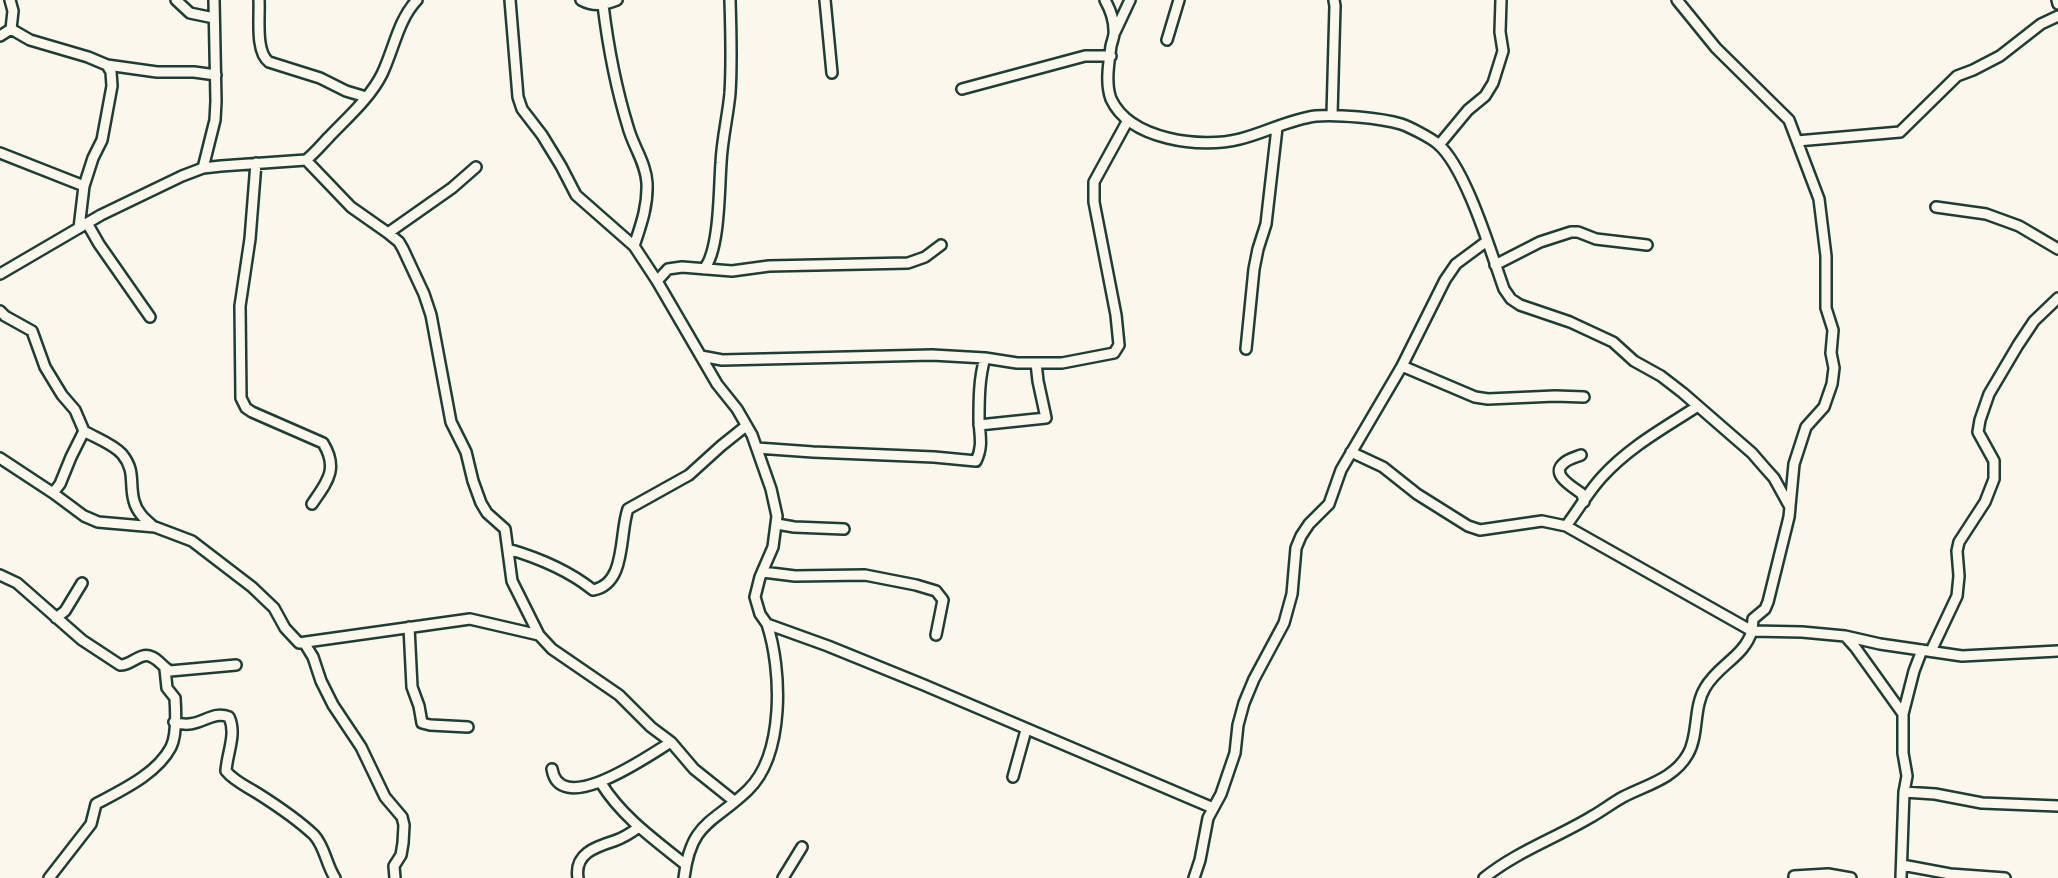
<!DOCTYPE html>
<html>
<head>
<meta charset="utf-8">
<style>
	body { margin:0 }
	canvas { display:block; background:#fbf7ec }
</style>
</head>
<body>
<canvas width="2058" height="878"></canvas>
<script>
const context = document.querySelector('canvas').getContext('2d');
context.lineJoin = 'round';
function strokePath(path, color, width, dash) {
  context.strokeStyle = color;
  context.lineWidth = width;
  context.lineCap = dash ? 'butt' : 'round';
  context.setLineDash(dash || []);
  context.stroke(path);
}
const street = new Path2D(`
	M10 0 13 11 11 29 30 40 88 57 107 65 157 72H194L216 75
	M176 0 190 13 214 18
	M259 0C260 17 255 52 269 62L320 78 346 91 366 97
	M510 0 518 97 522 109 542 135 561 166 576 195 634 246 657 281 717 384 737 409 752 435 771 489 777 516 773 547 760 577 755 597 760 614 767 624 828 646 924 685 1213 808
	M581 0C594 7 604 5 617 0
	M825 0 832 73
	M1105 0C1110 9 1114 20 1114 30 1115 36 1112 41 1111 46 1109 62 1105 83 1111 99 1130 140 1201 149 1240 139 1265 133 1290 119 1316 116 1336 114 1381 118 1401 124 1410 127 1431 138 1438 144 1466 168 1491 253 1504 289L1511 299 1520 305 1570 322 1613 342 1634 361 1661 376 1683 393 1752 453 1765 468 1774 478 1790 507 1789 517 1768 602 1765 609 1753 619 1752 631 1802 632 1845 636 1880 644 1962 656 2058 651
	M1677 0 1716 48 1789 120 1819 199 1826 256V308L1833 330 1831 353 1834 368 1832 384 1824 407 1806 427 1794 464 1790 506
	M2057 0 2058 4
	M603 5C608 46 616 88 628 127 633 146 646 163 647 183 648 206 641 225 634 246
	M1115 32 1130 0
	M0 36 11 29
	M1167 40 1179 0
	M962 89 1085 56H1111
	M1332 115 1335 6 1334 0
	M1797 141 1900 132 1957 76 1973 70 2000 56 2041 24 2058 16
	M1439 145 1468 110 1485 96 1493 83 1503 51 1500 32 1501 0
	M0 153 84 186
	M306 160 351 207 388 233 399 242 403 249 424 294 431 315 451 422 466 452 473 481 481 503 487 513 505 529 512 581 539 635 552 649 619 695 651 727 671 742 694 769 734 801
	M256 163 250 239 240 306 241 398 246 408 252 412 323 443C339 469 327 482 312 504
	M203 168 215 120 216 101 214 0
	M1936 207 1986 214 2019 226 2058 249
	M87 223 99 244 150 317
	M79 228 84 186 93 158 102 140 112 86 111 72 107 65
	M388 233 452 188 476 167
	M1495 265 1540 242 1571 232H1578L1596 239 1647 245
	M704 269C720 250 719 188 721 163 722 139 728 116 730 93 732 62 731 31 730 0
	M0 274 101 215 182 176 203 168 221 166 306 160C315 153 322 144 329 137 348 117 370 98 382 74 394 49 398 20 417 0
	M657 281 668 269 682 267 732 271 769 266 908 263 925 257 941 245
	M0 311 5 316 32 331 45 367 62 395 75 410 84 431 71 457 60 484 53 493 84 516 98 522 155 527 192 541 252 587 274 608 285 628 299 643 470 619 539 635
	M1246 349 1254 269 1258 249 1266 224 1277 128
	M701 356 722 360 932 355 985 358 1017 363H1062L1114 353 1119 345 1116 315 1094 202V182L1128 120
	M1402 366 1475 397 1488 399 1555 396 1584 397
	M979 425 1046 418 1038 381 1036 363
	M84 431C96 438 113 444 122 454 136 471 129 483 134 501 137 513 146 520 154 527
	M757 448 813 452 934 457 976 461C983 447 980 436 979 421 979 400 979 378 985 358
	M1351 452 1383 467 1417 494 1468 526 1480 530 1542 521 1566 526 1752 631C1744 657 1718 665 1705 688 1693 708 1699 735 1688 754 1674 779 1646 785 1623 797 1612 803 1602 811 1591 817 1556 838 1516 852 1484 878
	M1581 455C1576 457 1568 459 1564 463 1549 475 1575 488 1582 494L1584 502
	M0 458 53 493
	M777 524 794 527 844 529
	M1566 526C1578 510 1589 491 1602 477 1629 447 1664 428 1698 406
	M508 549C539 558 568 570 593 590 627 584 619 533 628 509L689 475 721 446 746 426
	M763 572 795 576 865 575 916 585 936 591 943 600 936 635
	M0 575 17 583 82 640 120 665C131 666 140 651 152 657 159 660 163 667 170 671L236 665
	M56 618 65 611 82 583
	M409 627 412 687 419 706 422 723 430 725 468 727
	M1846 637 1855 647 1903 714
	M305 644 313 657 321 681 333 705 361 747 385 797 402 817 404 825 403 843 401 855 394 866 395 878
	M1931 651 1957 596 1959 576 1957 551 1959 542 1985 502 1994 479V461L1978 432 1980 420 1989 394 2018 345 2034 321 2058 298
	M174 722C199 731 210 709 229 717 237 734 227 753 226 771 234 781 246 786 257 793 276 805 297 819 314 835 325 847 326 864 335 878
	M552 769C560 819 651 754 671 742
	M1013 777 1026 730
	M601 783C622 817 655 840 686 865
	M1904 792 1935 794 1982 803 2058 806
	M1902 865 1950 874 2005 878
	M1794 876 1828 874 1851 878
	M49 878 91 824 96 804C122 790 157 774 171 747 177 735 176 713 175 698L167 688 165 669
	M578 878C574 854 595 847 614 841 623 838 631 833 639 827
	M684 878C691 821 713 824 748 790 785 754 782 669 767 624
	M783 878 802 847
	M1194 878 1200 860 1208 818 1221 794 1235 753 1238 725 1244 703 1254 679 1284 623 1292 594 1296 548 1301 536 1309 524 1329 504 1341 470 1402 366 1445 280 1456 264 1487 241
	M1901 878 1904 792 1907 776 1903 753V714L1914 671 1922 650`);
strokePath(street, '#1f3d34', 14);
strokePath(street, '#fbf7ec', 9);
</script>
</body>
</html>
